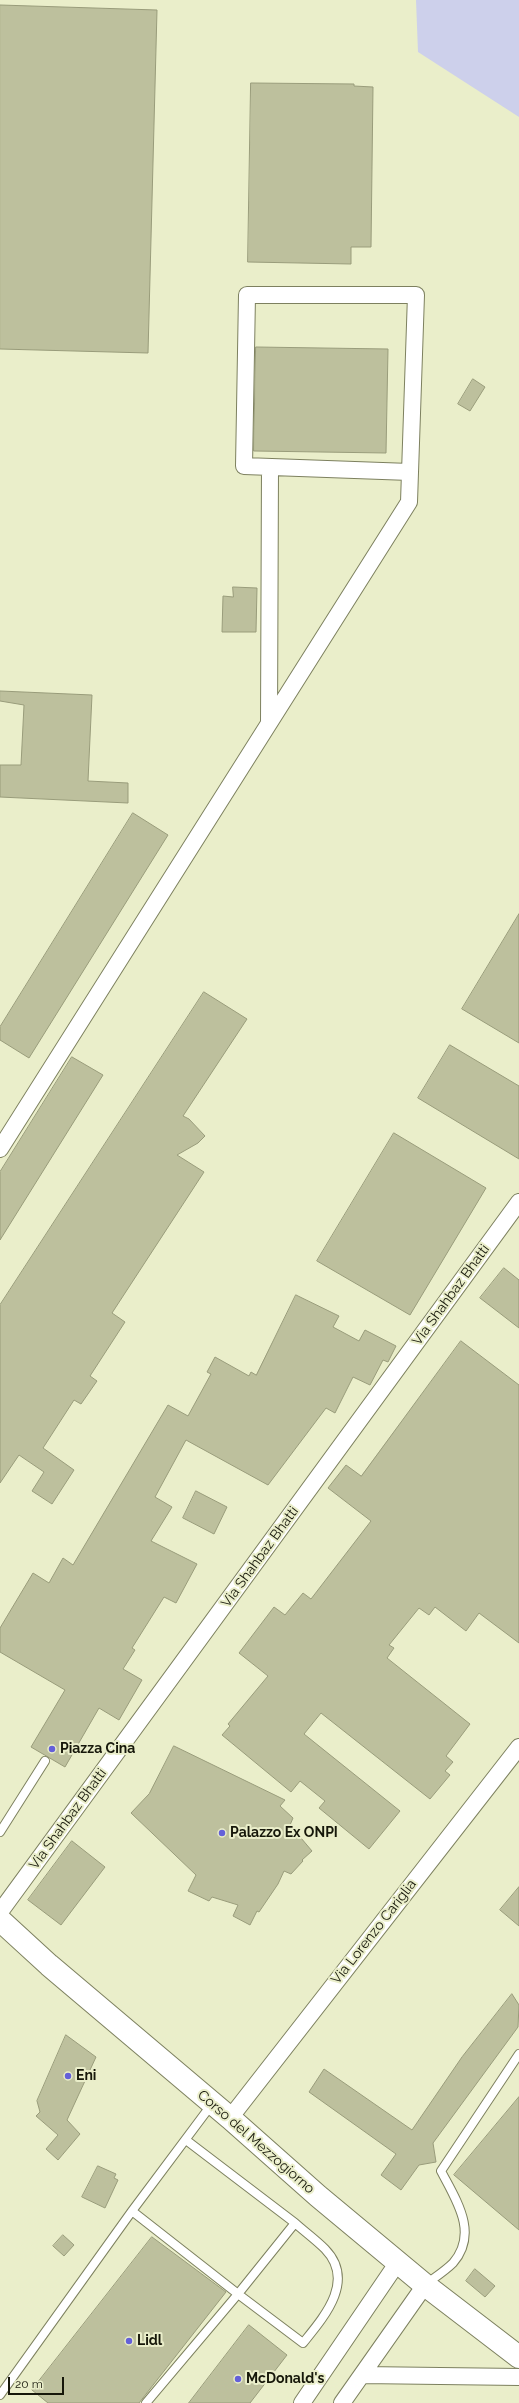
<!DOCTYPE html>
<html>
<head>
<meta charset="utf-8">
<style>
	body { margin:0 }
	#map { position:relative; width:519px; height:2403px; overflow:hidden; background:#eaeeca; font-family:Raleway,sans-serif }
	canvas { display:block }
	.scale { position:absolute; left:8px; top:2377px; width:56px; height:18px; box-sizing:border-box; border:2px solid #16170a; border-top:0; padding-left:5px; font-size:12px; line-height:14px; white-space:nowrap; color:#16170a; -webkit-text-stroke:3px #eaeeca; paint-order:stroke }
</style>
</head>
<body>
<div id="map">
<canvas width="519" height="2403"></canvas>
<div class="scale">20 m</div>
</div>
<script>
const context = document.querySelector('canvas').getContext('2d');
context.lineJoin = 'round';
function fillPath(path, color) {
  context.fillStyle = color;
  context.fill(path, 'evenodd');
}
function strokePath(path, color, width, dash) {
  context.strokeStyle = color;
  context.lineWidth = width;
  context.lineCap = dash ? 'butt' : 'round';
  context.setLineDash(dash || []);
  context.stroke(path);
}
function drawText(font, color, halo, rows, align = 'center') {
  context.font = font + ' Raleway,sans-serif';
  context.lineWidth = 4;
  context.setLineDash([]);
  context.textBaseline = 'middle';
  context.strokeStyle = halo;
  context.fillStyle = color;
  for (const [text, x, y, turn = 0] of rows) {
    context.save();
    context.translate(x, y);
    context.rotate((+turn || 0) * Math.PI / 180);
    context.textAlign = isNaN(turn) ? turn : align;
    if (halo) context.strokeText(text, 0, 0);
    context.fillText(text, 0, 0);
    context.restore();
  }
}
fillPath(new Path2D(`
	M416 0H519V117L418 52Z`), '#cdd0eb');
const building = new Path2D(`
	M0 5 157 10 148 353 0 349Z
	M251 83 354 84V86L373 87 371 247H351V264L248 262Z
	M256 347 388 349 386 453 254 451Z
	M473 379 485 387 470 411 458 404Z
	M233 587 257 588 256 632H222L223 596 233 597Z
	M0 691 92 695 88 781 128 783V803L0 797V765H21L24 705 0 701Z
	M133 813 168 835 29 1058 0 1040V1027Z
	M519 914V1043L462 1009Z
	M204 992 247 1019 183 1116 189 1119 205 1136 198 1143 177 1155 204 1172 112 1313 125 1322 90 1376 97 1381 81 1404 74 1400 43 1448 74 1470 52 1504 32 1491 44 1472 19 1455 0 1483V1305Z
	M450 1045 519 1086V1159L418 1098Z
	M72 1057 103 1075 0 1240V1172Z
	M394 1133 486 1188 410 1315 317 1261Z
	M504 1268 519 1280V1328L480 1298Z
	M296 1295 339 1316 333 1327 359 1341 365 1330 396 1346 388 1362 383 1360 370 1385 353 1377 335 1413 326 1408 268 1485 186 1440 155 1497 172 1507 151 1541 197 1564 176 1603 164 1597 132 1648 135 1650 123 1669 142 1680 119 1720 99 1708 65 1767 31 1747 65 1690 0 1652V1628L33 1573 49 1583 63 1558 73 1565 168 1405 188 1416 211 1374 207 1372 215 1357 249 1376 251 1372 256 1375Z
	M461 1341 519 1385V1643L479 1613 466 1631 435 1607 429 1615 419 1608 389 1645 394 1648 387 1658 470 1724 446 1756 453 1762 445 1771 450 1775 430 1799 321 1713 304 1734 400 1811 369 1849 319 1808 325 1801 300 1781 291 1792 222 1735 230 1726 228 1724 268 1676 239 1653 274 1607 285 1615 303 1593 311 1599 371 1521 328 1488 346 1465 361 1476Z
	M196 1491 227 1507 214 1534 183 1518Z
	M174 1746 285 1800 280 1806 293 1818 290 1825 312 1851 302 1860 303 1861 291 1874 284 1871 278 1884 259 1912 257 1911 250 1925 233 1916 238 1905 212 1897 209 1901 188 1891 196 1875 131 1813 149 1794Z
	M72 1841 105 1867 61 1925 28 1900Z
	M519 1887V1926L500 1910Z
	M512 1994 519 2005 518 2027 433 2143 436 2162 419 2165 401 2190 381 2175 396 2154 309 2092 324 2069 412 2130 462 2057Z
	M66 2035 96 2057 67 2120 80 2134 58 2160 46 2149 58 2135 36 2116 40 2112 37 2101Z
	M519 2097V2230L454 2175Z
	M98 2166 116 2174 114 2178 118 2180 105 2208 82 2197Z
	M63 2235 74 2245 64 2256 53 2246Z
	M152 2237 226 2292 139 2403H48L32 2390Z
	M475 2269 495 2286 485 2297 466 2281Z
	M249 2325 287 2355 250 2403H189Z`);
fillPath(building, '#bdc09d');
strokePath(building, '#999c7b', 1);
const service = new Path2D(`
	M0 1832 45 1761
	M132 2211 238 2294 295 2223 186 2140
	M426 2284C434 2278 445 2271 453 2263 479 2233 456 2200 441 2171L519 2054
	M0 2395 132 2211 212 2104
	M146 2403 238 2294 303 2343C324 2317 356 2281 325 2249 316 2240 305 2232 295 2223`);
const minor = new Path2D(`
	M269 723 270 467
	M0 1149 409 502 416 295H247L244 466 410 472
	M0 1912 519 1202
	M230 2118 519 1747
	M362 2375 519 2377
	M302 2403 398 2262
	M342 2403 425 2285`);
const secondary = new Path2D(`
	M0 1920 49 1965 230 2118 318 2196 425 2285 519 2357`);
strokePath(service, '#7d805f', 10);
strokePath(minor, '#7d805f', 18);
strokePath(secondary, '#7d805f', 24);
strokePath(service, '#fff', 8);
strokePath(minor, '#fff', 16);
strokePath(secondary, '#fff', 22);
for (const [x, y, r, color] of [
	[52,1749,4,"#6460d9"],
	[222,1833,4,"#6460d9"],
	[68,2076,4,"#6460d9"],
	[129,2341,4,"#6460d9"],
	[238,2379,4,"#6460d9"]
]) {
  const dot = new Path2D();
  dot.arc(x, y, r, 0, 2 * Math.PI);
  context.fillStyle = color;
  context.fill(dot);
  strokePath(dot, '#eaeeca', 1.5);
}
drawText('14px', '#16170a', '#eaeeca', [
	["Via Shahbaz Bhatti",451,1295,-54],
	["Via Shahbaz Bhatti",260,1557,-54],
	["Via Shahbaz Bhatti",68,1819,-54],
	["Via Lorenzo Cariglia",374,1932,-52],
	["Corso del Mezzogiorno",256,2142,41]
]);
drawText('bold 14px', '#16170a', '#eaeeca', [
	["Piazza Cina",60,1749],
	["Palazzo Ex ONPI",230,1833],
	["Eni",76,2076],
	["Lidl",137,2341],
	["McDonald's",246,2379]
], 'left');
</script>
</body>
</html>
